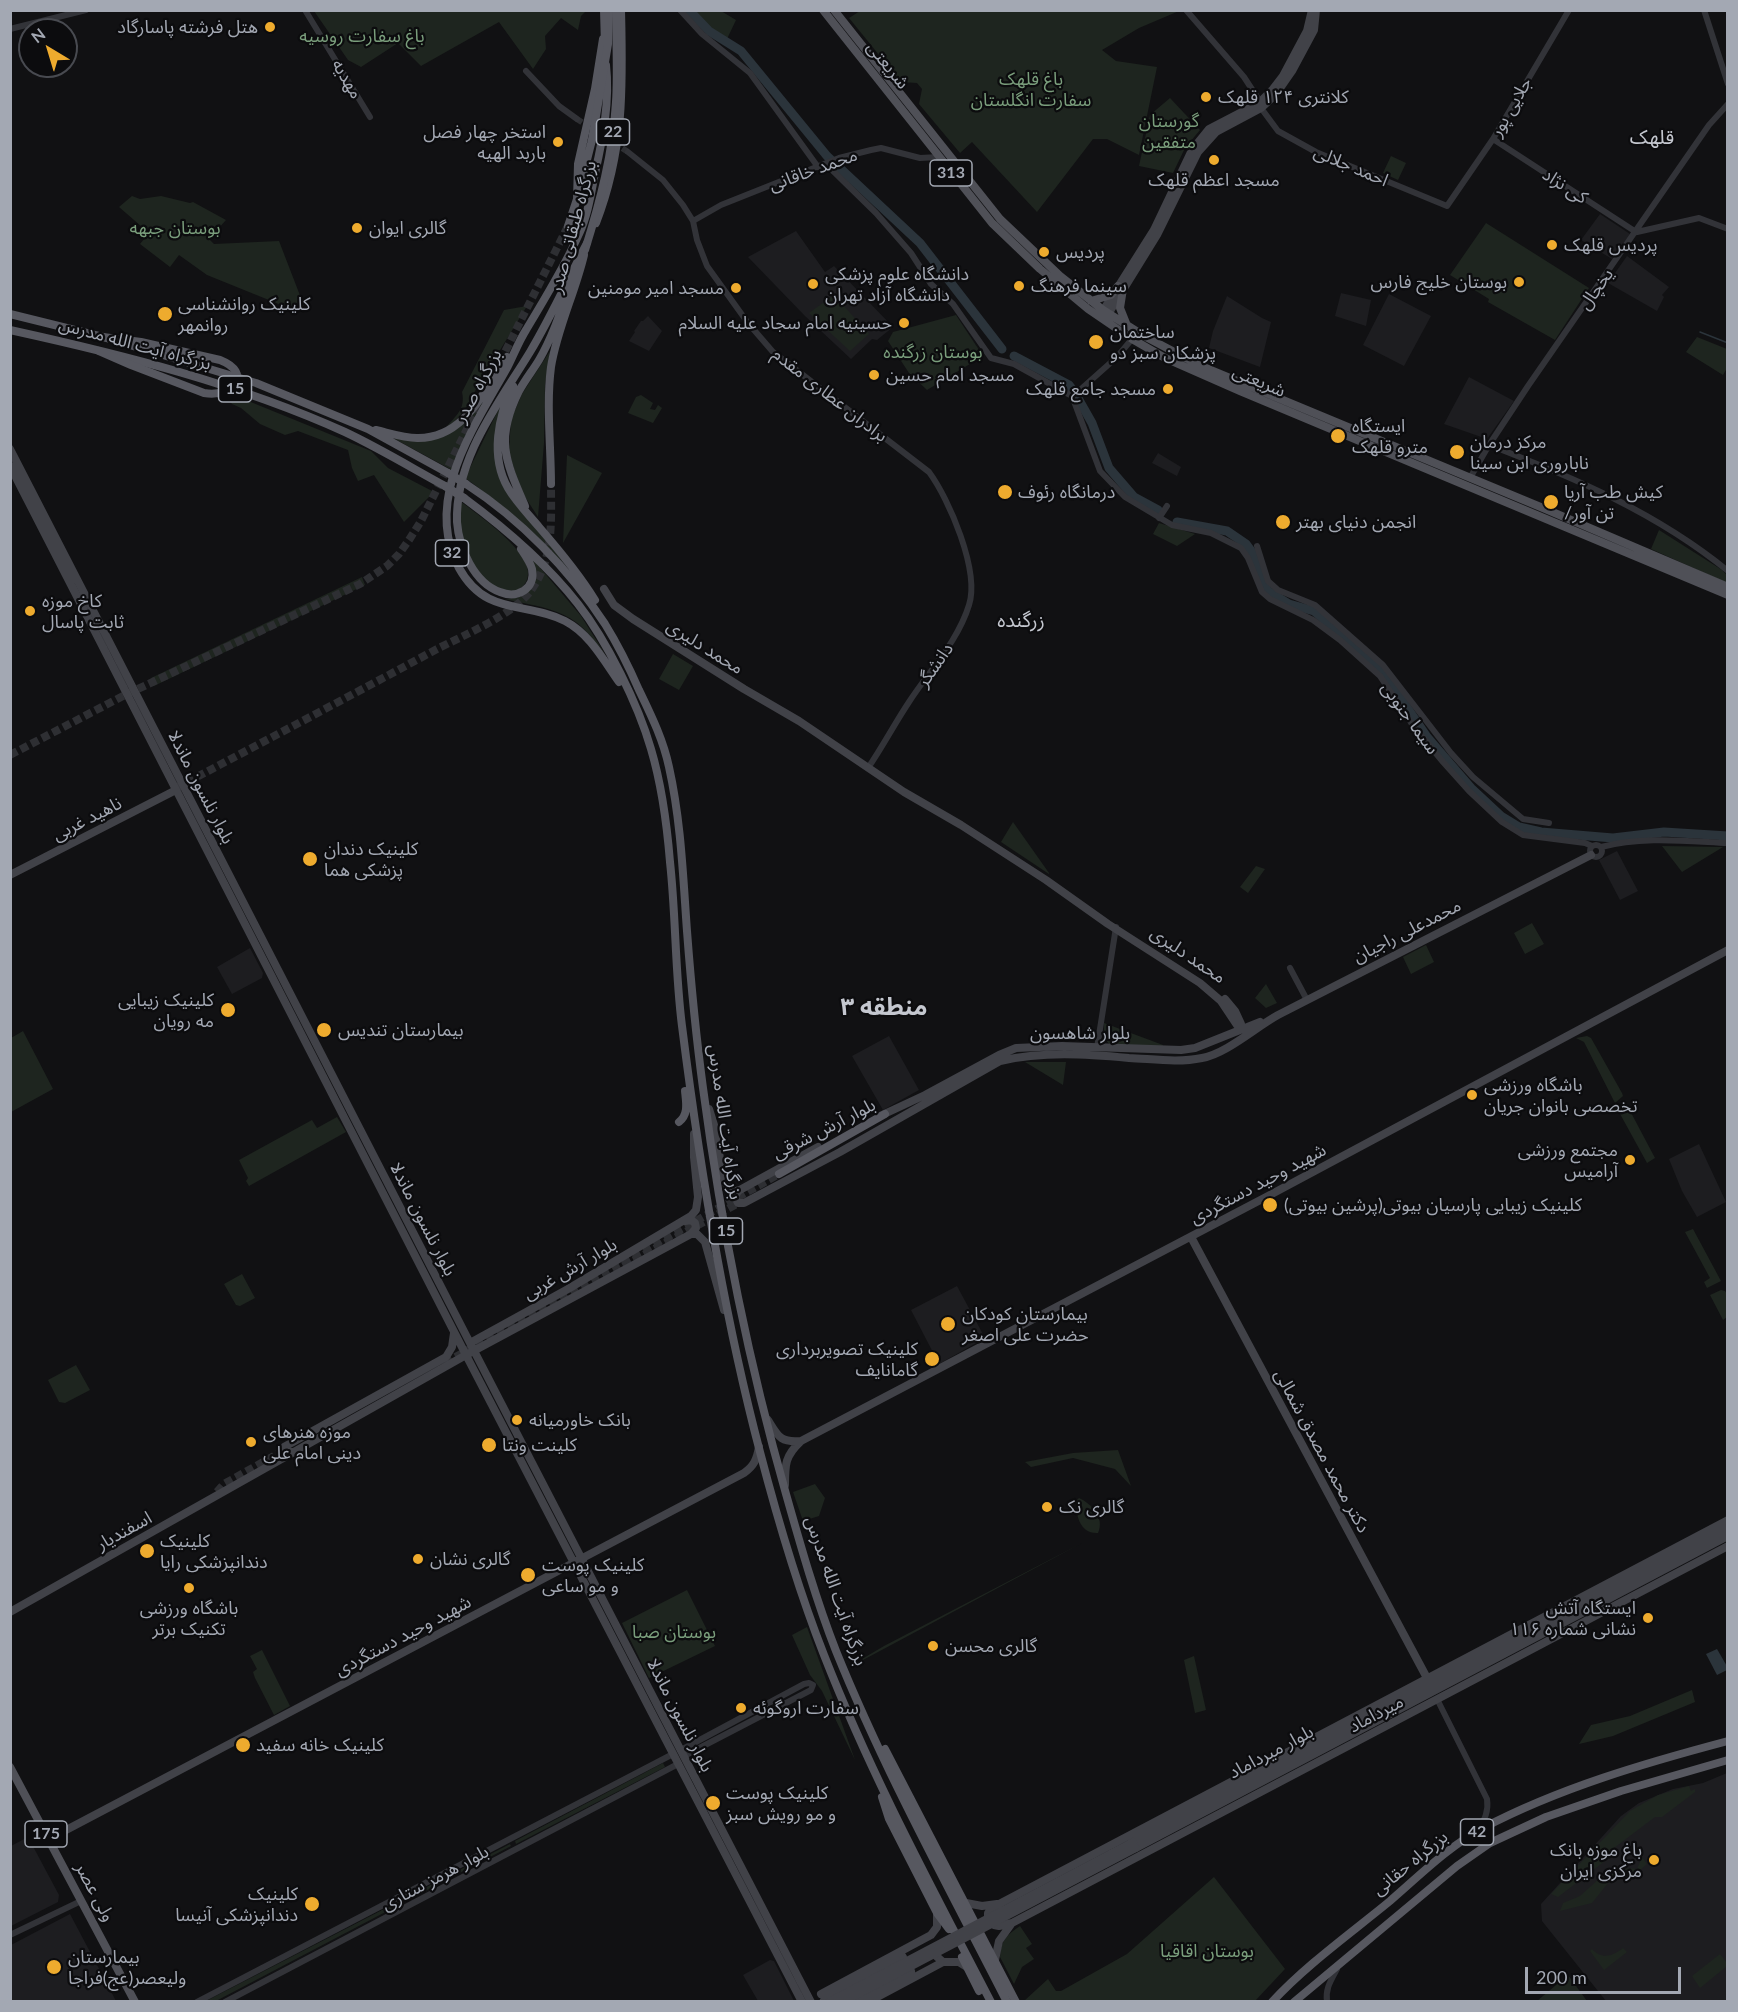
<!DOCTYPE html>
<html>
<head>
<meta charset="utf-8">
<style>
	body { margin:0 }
	#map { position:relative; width:1738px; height:2012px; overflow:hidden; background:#111113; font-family:Lato,sans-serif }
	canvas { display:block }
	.frame { position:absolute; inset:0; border:12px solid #a3a8b3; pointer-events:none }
	.north { position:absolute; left:18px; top:18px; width:60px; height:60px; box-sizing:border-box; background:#0c0c0e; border:2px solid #484a50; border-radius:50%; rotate:322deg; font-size:16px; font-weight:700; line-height:24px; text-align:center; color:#a3a8b3 }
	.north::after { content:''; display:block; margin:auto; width:21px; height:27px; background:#eeab2e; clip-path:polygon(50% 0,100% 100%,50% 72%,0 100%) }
	.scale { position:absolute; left:1525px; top:1967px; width:156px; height:27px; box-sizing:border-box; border:3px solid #a3a8b3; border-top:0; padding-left:8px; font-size:18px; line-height:21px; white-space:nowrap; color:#a3a8b3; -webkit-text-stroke:4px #0c0c0e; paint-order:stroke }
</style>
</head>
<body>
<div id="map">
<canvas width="1738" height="2012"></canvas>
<div class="frame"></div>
<div class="north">N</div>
<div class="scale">200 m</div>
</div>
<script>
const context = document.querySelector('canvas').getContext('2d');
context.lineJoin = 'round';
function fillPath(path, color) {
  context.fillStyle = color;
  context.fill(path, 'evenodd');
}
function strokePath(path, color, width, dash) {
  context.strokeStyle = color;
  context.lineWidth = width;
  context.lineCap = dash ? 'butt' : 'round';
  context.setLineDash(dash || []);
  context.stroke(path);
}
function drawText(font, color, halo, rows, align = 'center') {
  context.font = font + ' Lato,"Noto Sans Arabic",sans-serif';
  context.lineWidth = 4.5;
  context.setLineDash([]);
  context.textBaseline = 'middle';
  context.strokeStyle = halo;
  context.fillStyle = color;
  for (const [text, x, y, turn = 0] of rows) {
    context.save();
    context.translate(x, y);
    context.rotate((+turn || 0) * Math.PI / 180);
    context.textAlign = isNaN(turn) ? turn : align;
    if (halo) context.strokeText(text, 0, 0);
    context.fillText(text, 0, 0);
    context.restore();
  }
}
fillPath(new Path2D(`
	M1600 214 1630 234 1612 259 1581 240Z
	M796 231 825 272 834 266 893 327 877 340 872 339 851 359 805 316 748 257Z
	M1627 256 1669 287 1662 295 1664 297 1657 311 1608 283Z
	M1341 293 1371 300 1366 326 1335 316Z
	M1389 294 1431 316 1404 366 1363 345Z
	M1227 296 1262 318 1271 322 1260 367 1209 348 1213 331Z
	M648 316 662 331 649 351 629 341 635 332 634 331 641 321H643Z
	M1469 377 1514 401 1487 439 1444 424Z
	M1158 453 1181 467 1177 476 1152 463Z
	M1617 851 1638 891 1620 900 1599 860Z
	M250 948 263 973 262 978 232 994 217 967Z
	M889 1036 919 1090 883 1110 852 1056Z
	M1699 1144 1726 1202 1697 1217 1682 1191 1669 1159Z
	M957 1286 985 1338 939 1364 911 1310Z
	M1727 1773V2001H1606L1542 1921 1541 1904 1621 1816 1639 1803 1673 1789 1703 1783Z
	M28 1837 59 1895 58 1902 11 1926V1846Z
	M70 1914 116 2001H11V1945Z
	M770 1960 774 1961 794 2001H758L743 1975Z`), '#1d1d20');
fillPath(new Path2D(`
	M314 11H586L581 16 578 30 561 18 545 36 546 49 533 69 499 22 421 66 398 43 361 67 348 60Z
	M693 11H721L736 20 727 39 710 27Z
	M860 11V10L1179 11 1139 28 1102 50 1116 61 1157 67 1139 155 1107 139H1093L1037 212 972 142 960 153 919 104 922 89 917 83 901 82 849 18Z
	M1170 98 1200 130 1185 148 1173 173 1139 166 1150 115Z
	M1391 156 1406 163 1398 180 1383 173Z
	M132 196 140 199 161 196 190 203 193 202 226 220 209 239 214 244 279 241 306 311H296L207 275 179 255 170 267 140 244 149 233 119 207Z
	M1486 223 1589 288 1555 340 1488 302 1489 299 1450 275Z
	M834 295 869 334 850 351 809 313Z
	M527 306 475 391C467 408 459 419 444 430 455 416 466 410 462 392L504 310Z
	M956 315 983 356 927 390 909 373 888 341 893 332Z
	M1697 337 1727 349V368L1723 375 1686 352Z
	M550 351 545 385 544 443 538 517 520 489 509 452 511 419 522 394Z
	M506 362 468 428 452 470 380 431 403 439 445 436Z
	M641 395 653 403 650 409 655 410 658 405 662 408 653 423 628 413 636 397Z
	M236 396 371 451 388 468 434 492 404 522 374 475 358 481 352 468 348 450 298 431 285 435 260 424 241 408 232 404 229 400Z
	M505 396 495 436 513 502 550 545 576 579C539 541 510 509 465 478Z
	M567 455 602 473 563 543Z
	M460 501C480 516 516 541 526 564 533 580 521 595 503 591 485 586 471 563 465 547 460 533 460 516 460 501Z
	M1159 523 1195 534 1177 546 1153 534Z
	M1659 530 1722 570 1727 575V583L1651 549Z
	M531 557 581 616 607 657C596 642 582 623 564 615 546 606 525 604 505 599 515 598 523 598 530 590Z
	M362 577 365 585 154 686 151 678Z
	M673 654 693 666 679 690 659 679Z
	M1013 822 1049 873V874L1001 842Z
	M1662 846 1723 847 1682 872Z
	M1256 866 1265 869 1248 893 1240 887Z
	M1532 923 1544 944 1525 954 1514 933Z
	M1426 945 1434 962 1411 974 1403 957Z
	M1266 984 1277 1003 1266 1008 1255 998Z
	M1104 1023 1163 1045 1162 1048 1111 1045C1103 1040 1104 1032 1104 1023Z
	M23 1031 53 1089 11 1112V1038Z
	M1587 1036 1591 1038 1622 1093 1623 1096 1615 1103 1584 1042 1576 1038Z
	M1025 1062H1066L1063 1085Z
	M1628 1107 1655 1158 1647 1163 1619 1112Z
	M337 1117 346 1132 249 1186 246 1181 248 1178 239 1160 312 1120 317 1128Z
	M1693 1229 1721 1281 1707 1288 1704 1282 1710 1278 1685 1232Z
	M242 1274 255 1298 240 1306 236 1305 224 1284Z
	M1721 1290 1725 1291 1727 1294V1317L1723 1320 1710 1295Z
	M76 1365 90 1390 65 1403 59 1402 48 1380Z
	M1118 1450 1131 1486 1115 1469 1073 1458 1031 1467 1025 1462 1073 1453Z
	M815 1484 825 1498 819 1516 803 1521 793 1492Z
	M1079 1498C1092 1504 1105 1518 1098 1533 1080 1534 1075 1515 1077 1500Z
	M1082 1543 863 1660 862 1659 884 1646Z
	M687 1590 715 1646 649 1678 622 1623Z
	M807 1627 855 1760 822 1691 810 1675 792 1635Z
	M262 1650 290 1706 274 1715 255 1678 253 1672 257 1669 250 1656Z
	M1194 1656 1206 1710 1195 1713 1184 1660Z
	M1692 1690 1695 1702 1613 1736 1579 1744 1591 1725 1630 1716Z
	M663 1763 665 1767 516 1844 515 1841Z
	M1689 1786 1691 1791 1695 1789V1792L1662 1817H1655L1606 1854 1605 1861 1558 1897 1551 1894 1630 1811 1658 1795Z
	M510 1844 511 1846 216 2001H206Z
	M1642 1857 1647 1864 1640 1870 1616 1877 1608 1883 1592 1903 1560 1911 1563 1903 1580 1896 1599 1879 1629 1868 1637 1869Z
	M1214 1877 1285 1969 1255 2001H1024L1048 1979 1056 1991H1061L1127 1954Z
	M1020 1926 1032 1944 1026 1948 1034 1959 1022 1967 1014 1984 1000 1957C1000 1941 1008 1934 1020 1926Z
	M1623 1948 1627 1952 1604 1970 1590 1951 1592 1949C1602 1960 1613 1956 1623 1948Z
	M1720 1954 1727 1963V1966L1700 1988 1692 1976Z
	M1568 1975 1587 2001H1537Z`), '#1e251f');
fillPath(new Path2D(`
	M1717 1649 1728 1668 1727 1670 1717 1675 1706 1654Z`), '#2b343b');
strokePath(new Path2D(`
	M1700 332 1728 343`), '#2b343b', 1.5);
strokePath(new Path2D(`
	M689 10 709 31 741 51 827 156 920 243 1002 349
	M1014 356 1069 385 1075 393 1092 423 1109 468 1134 497 1158 510
	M1177 522 1227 531 1246 544 1254 555 1265 587 1268 591 1289 604 1314 611 1383 672 1427 737 1471 788 1501 816 1519 827 1541 832 1613 838 1664 832 1728 836`), '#2b343b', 9);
strokePath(new Path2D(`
	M577 119 628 152`), '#2e2f33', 6, [6, 3]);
strokePath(new Path2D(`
	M623 1266 744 1200`), '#2e2f33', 8, [8, 4]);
strokePath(new Path2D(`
	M500 362 568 226
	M10 755 123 696 360 584 387 566 399 554 409 540 421 521 481 401
	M176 788C263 742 350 696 437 649 464 635 515 614 532 589 554 557 551 521 551 484
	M445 1363 779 1174
	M217 1492 224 1484 290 1447`), '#2e2f33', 8, [8, 4]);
strokePath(new Path2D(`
	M305 10 370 117
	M680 10 702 34 750 73 818 167
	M1186 10 1244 77 1257 97 1261 108 1278 131 1316 152 1447 206 1493 139 1569 10
	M1704 10 1728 84
	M10 29 86 10
	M526 71 559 106 577 119
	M1493 139 1636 232
	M628 152 663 180 683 205 693 221 697 240 707 266 748 323 773 352 929 472C949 499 980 571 969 605 958 641 930 670 909 702 895 723 883 746 868 768
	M826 164 876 213 911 253 931 284 953 304 991 358 1014 364 1072 396 1100 471 1125 497 1172 525 1211 533 1241 548 1248 558 1262 592 1270 599 1313 620 1340 640 1380 676 1412 724 1443 762 1469 791 1502 822 1523 835 1585 843 1592 846
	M693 221 721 205 839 158 871 150 881 148 920 158 939 157
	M1637 232 1699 218 1728 229
	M1080 390 1117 357 1132 339
	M1489 445C1573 477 1657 513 1728 571
	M1470 478 1489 445 1528 386 1709 125 1728 104
	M1159 518 1167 506
	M1257 546 1268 581 1278 590 1315 605 1383 665 1451 753 1473 777 1523 819 1549 823
	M1590 851a6 6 0 1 1 12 0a6 6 0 1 1-12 0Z
	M1601 847C1642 836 1685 841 1728 843
	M1290 968 1307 1000
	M1097 1048 1116 927
	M1437 1699 1487 1799C1489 1812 1484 1820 1478 1831
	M681 1750 804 1684 809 1683 813 1685 811 1690 684 1756
	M10 1935 81 1901
	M197 2002 673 1754
	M225 2002 678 1764
	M1327 2002C1325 1989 1331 1980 1337 1969`), '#323338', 6);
strokePath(new Path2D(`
	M1101 314 1154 230 1192 150 1209 129 1259 103 1273 89 1283 76 1307 31 1312 10
	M1107 316 1157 235 1198 152 1216 132 1261 108 1276 94 1292 71 1314 30 1316 10
	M10 449 470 1343 811 2002
	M10 466 466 1355 802 2002
	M604 589 614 605 633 619 744 689 799 721 904 792 961 825 1046 880 1108 924 1200 983 1221 1001 1237 1025 1243 1030
	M10 875 176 790
	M1225 999 1235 1011 1241 1024
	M709 1109 714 1125 723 1175 727 1186 732 1190 738 1191
	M880 1116 925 1095 999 1055 1016 1048 1062 1046 1181 1050 1195 1048 1260 1022
	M738 1191 735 1197 738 1203H744L840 1152 1000 1061C1042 1051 1087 1054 1129 1058 1153 1059 1178 1063 1202 1058 1226 1054 1256 1027 1278 1015L1591 855
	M738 1191 818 1147
	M691 1234H697L705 1242 724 1310
	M1191 1237 1427 1678
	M470 1343 568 1289 691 1216 696 1210 698 1197 694 1157V1134
	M768 1420C778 1436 780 1443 801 1441
	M292 1452H284V1447L446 1357 452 1347 454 1333
	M785 1485C785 1464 785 1456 801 1441L1268 1196 1728 950
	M10 1612 466 1355 691 1234 696 1228 695 1223 691 1220 685 1221
	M49 1839 744 1473C754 1466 757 1459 759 1447
	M1133 1842 1728 1528
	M1136 1848 1728 1536
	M966 1903 982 1906 997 1904
	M1012 1923 999 1926 994 1925 988 1919V1913L1001 1903 1728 1520
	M930 1954 935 1955 943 1962
	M995 1960 999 1941 1012 1923 1728 1546
	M821 1994 931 1935 937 1927V1913
	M823 2002 826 1997 903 1957
	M856 2002 911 1971
	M868 2002 943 1962H959L967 1967`), '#414248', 8);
strokePath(new Path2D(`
	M823 10 992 223 1040 269 1088 309 1132 339 1165 358 1240 391 1728 595
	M834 10 1000 219 1060 276 1103 310 1144 336 1201 366 1543 508 1728 587
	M1123 289 1120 308 1126 323
	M1091 301 1111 295 1118 286
	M10 1767 135 2002`), '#4f5057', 8);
strokePath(new Path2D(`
	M604 10 605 46
	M606 65C610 101 603 138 595 173 591 193 588 215 579 234 564 268 545 298 526 330 519 341 514 354 508 366 475 426 422 499 459 568 486 617 526 601 565 621 590 634 604 661 619 682
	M577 199 578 164 595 89 603 39
	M596 223C624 151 623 87 621 10
	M568 226 577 199 592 140
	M10 314 103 337 256 383 368 429 448 473
	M10 330C124 355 239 384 345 432 379 448 412 468 445 486
	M513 386C498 416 490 457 508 488 516 502 529 515 539 527 559 550 579 574 595 600
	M376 430C389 433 404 438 417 438 465 439 484 390 507 357
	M466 484C520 519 569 569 605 624 618 645 629 667 639 690 651 715 663 739 669 767 681 821 683 876 687 931 691 984 696 1036 703 1088 721 1224 748 1361 786 1494 801 1547 816 1600 836 1651 885 1772 948 1886 1007 2002
	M551 484C551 446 546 405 551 367 557 329 575 293 584 255
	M464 498C506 529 546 563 578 604 607 641 638 704 651 749 662 786 667 825 670 862 676 917 675 972 682 1026 700 1169 723 1312 760 1452 778 1521 798 1589 824 1655 871 1775 932 1888 991 2002
	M525 506C505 460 495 439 519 391 525 380 533 370 539 360 553 336 562 308 571 282
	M521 549C525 555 530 562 532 569 536 589 517 599 500 592 474 583 459 548 457 522 455 458 499 403 530 352 551 317 568 279 587 243
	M679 1122C689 1114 686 1102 685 1091
	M779 1174 885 1114
	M885 1749 1016 2002
	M882 1797 889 1819 937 1913 949 1929
	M962 1957 979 1991
	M1272 2002C1306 1965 1351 1933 1390 1901 1419 1876 1449 1846 1483 1828 1559 1788 1645 1763 1728 1741
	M1294 2002 1457 1866 1490 1843 1546 1817 1621 1791 1728 1760`), '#575860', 8);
strokePath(new Path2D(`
	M829 2002 1133 1842
	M843 2002 1136 1848`), '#414248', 8);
strokePath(new Path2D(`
	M592 140 608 44V10
	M585 250C600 202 613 153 616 102 618 72 616 41 616 10
	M99 351 131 365 204 393C234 398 253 373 220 360L141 342 103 337
	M448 473 466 484
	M445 486 464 498`), '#575860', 8);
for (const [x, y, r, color] of [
	[270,27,6,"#eeab2e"],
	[1206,97,6,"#eeab2e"],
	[558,142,6,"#eeab2e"],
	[1214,160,6,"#eeab2e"],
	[357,228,6,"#eeab2e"],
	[1552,245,6,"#eeab2e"],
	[1044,252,6,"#eeab2e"],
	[1519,282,6,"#eeab2e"],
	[813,284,6,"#eeab2e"],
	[1019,286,6,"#eeab2e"],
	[736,288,6,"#eeab2e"],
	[165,314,8,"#eeab2e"],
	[904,323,6,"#eeab2e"],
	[1096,342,8,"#eeab2e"],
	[874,375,6,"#eeab2e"],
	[1168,389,6,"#eeab2e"],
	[1338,436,8,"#eeab2e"],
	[1457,452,8,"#eeab2e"],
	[1005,492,8,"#eeab2e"],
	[1551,502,8,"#eeab2e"],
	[1283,522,8,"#eeab2e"],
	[30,611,6,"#eeab2e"],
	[310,859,8,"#eeab2e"],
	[228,1010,8,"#eeab2e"],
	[324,1030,8,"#eeab2e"],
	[1472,1095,6,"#eeab2e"],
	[1630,1160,6,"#eeab2e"],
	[1270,1205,8,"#eeab2e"],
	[948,1324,8,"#eeab2e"],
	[932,1359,8,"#eeab2e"],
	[517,1420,6,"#eeab2e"],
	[251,1442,6,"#eeab2e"],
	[489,1445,8,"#eeab2e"],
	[1047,1507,6,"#eeab2e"],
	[147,1551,8,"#eeab2e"],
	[418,1559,6,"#eeab2e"],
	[528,1575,8,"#eeab2e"],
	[189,1588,6,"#eeab2e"],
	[1648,1618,6,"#eeab2e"],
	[933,1646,6,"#eeab2e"],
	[741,1708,6,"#eeab2e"],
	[243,1745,8,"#eeab2e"],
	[713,1803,8,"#eeab2e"],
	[1654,1860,6,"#eeab2e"],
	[312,1904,8,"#eeab2e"],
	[54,1967,8,"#eeab2e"]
]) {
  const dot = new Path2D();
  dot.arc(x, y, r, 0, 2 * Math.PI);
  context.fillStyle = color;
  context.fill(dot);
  strokePath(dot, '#0c0c0e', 2);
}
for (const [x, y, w] of [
	[613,132,33],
	[951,173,42],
	[235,389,33],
	[452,553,33],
	[726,1231,33],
	[1477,1832,33],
	[46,1834,42]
]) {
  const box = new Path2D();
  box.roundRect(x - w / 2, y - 13, w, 26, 4.5);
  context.fillStyle = '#0c0c0e';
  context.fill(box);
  strokePath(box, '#a3a8b3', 1.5);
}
drawText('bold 16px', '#a3a8b3', null, [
	["22",613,132],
	["313",951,173],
	["15",235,389],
	["32",452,553],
	["15",726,1231],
	["42",1477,1832],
	["175",46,1834]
]);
drawText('18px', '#a3a8b3', '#0c0c0e', [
	["هتل فرشته پاسارگاد",258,27,"right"],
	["کلانتری ۱۲۴ قلهک",1218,97],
	["استخر چهار فصل",546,132,"right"],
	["باربد الهیه",546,153,"right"],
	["مسجد اعظم قلهک",1214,180,"center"],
	["گالری ایوان",369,228],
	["پردیس قلهک",1564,245],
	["پردیس",1056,252],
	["دانشگاه علوم پزشکی",825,274],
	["دانشگاه آزاد تهران",825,295],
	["بوستان خلیج فارس",1507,282,"right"],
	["سینما فرهنگ",1031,286],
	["مسجد امیر مومنین",724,288,"right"],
	["کلینیک روانشناسی",178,304],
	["روانمهر",178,325],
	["حسینیه امام سجاد علیه السلام",892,323,"right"],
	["ساختمان",1110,332],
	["پزشکان سبز دو",1110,353],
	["مسجد امام حسین",886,375],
	["مسجد جامع قلهک",1156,389,"right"],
	["ایستگاه",1352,426],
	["مترو قلهک",1352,447],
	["مرکز درمان",1470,442],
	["ناباروری ابن سینا",1470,463],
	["درمانگاه رئوف",1018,492],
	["کیش طب آریا",1564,492],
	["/تن آور",1564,513],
	["انجمن دنیای بهتر",1296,522],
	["کاخ موزه",42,601],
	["ثابت پاسال",42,622],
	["کلینیک دندان",324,849],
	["پزشکی هما",324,870],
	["کلینیک زیبایی",214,1000,"right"],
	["مه رویان",214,1021,"right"],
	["بیمارستان تندیس",338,1030],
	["باشگاه ورزشی",1484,1085],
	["تخصصی بانوان جریان",1484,1106],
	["مجتمع ورزشی",1618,1150,"right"],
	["آرامیس",1618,1171,"right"],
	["کلینیک زیبایی پارسیان بیوتی(پرشین بیوتی)",1284,1205],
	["بیمارستان کودکان",962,1314],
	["حضرت علی اصغر",962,1335],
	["کلینیک تصویربرداری",918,1349,"right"],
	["گامانایف",918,1370,"right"],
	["بانک خاورمیانه",529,1420],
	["موزه هنرهای",263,1432],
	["دینی امام علی",263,1453],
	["کلینت ونتا",502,1445],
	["گالری نک",1059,1507],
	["کلینیک",160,1541],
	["دندانپزشکی رایا",160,1562],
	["گالری نشان",430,1559],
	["کلینیک پوست",542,1565],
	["و مو ساعی",542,1586],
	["باشگاه ورزشی",189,1608,"center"],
	["تکنیک برتر",189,1629,"center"],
	["ایستگاه آتش",1636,1608,"right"],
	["نشانی شماره ۱۱۶",1636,1629,"right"],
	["گالری محسن",945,1646],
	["سفارت اروگوئه",753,1708],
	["کلینیک خانه سفید",256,1745],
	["کلینیک پوست",726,1793],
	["و مو رویش سبز",726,1814],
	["باغ موزه بانک",1642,1850,"right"],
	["مرکزی ایران",1642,1871,"right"],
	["کلینیک",298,1894,"right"],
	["دندانپزشکی آنیسا",298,1915,"right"],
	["بیمارستان",68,1957],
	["ولیعصر(عج)فراجا",68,1978]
], 'left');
drawText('18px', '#7a9e7c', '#0c0c0e', [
	["باغ سفارت روسیه",362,36],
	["باغ قلهک",1031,79],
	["سفارت انگلستان",1031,100],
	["گورستان",1169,121],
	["متفقین",1169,142],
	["بوستان جبهه",175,228],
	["بوستان زرگنده",933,352],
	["بوستان صبا",674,1632],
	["بوستان اقاقیا",1207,1951]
]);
drawText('18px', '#a3a8b3', '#0c0c0e', [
	["شریعتی",888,65,51],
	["مهدیه",347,79,59],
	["جلایی پور",1511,107,-60],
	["احمد جلالی",1351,166,23],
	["محمد خاقانی",813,170,-20],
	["کی نژاد",1565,186,33],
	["بزرگراه طبقاتی صدر",573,227,-75],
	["یخچال",1596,289,-55],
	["بزرگراه آیت الله مدرس",135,344,15],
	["شریعتی",1259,381,23],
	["بزرگراه صدر",478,386,-62],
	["برادران عطاری مقدم",830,395,38],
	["محمد دلیری",705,647,32],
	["دانشگر",935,665,-55],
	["سیما جنوبی",1410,718,54],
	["بلوار نلسون ماندلا",201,787,63],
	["ناهید غربی",87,819,-27],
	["محمدعلی راجیان",1407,931,-27],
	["محمد دلیری",1188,955,34],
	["بلوار شاهسون",1080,1033],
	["بزرگراه آیت الله مدرس",725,1122,82],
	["بلوار آرش شرقی",824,1129,-27],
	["شهید وحید دستگردی",1258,1184,-28],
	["بلوار نلسون ماندلا",423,1219,63],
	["بلوار آرش غربی",570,1269,-30],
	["دکتر محمد مصدق شمالی",1322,1451,62],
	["اسفندیار",124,1531,-29],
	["بزرگراه آیت الله مدرس",836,1591,71],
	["شهید وحید دستگردی",403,1636,-28],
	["میرداماد",1376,1714,-28],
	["بلوار نلسون ماندلا",680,1715,63],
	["بلوار میرداماد",1271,1752,-28],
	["بزرگراه حقانی",1410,1863,-39],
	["بلوار هرمز ستاری",435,1878,-28],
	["ولی عصر",95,1892,62]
]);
drawText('20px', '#c4c7cf', '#0c0c0e', [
	["قلهک",1652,138],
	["زرگنده",1021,621]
]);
drawText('bold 24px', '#c4c7cf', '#0c0c0e', [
	["منطقه ۳",884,1007]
]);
</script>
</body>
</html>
